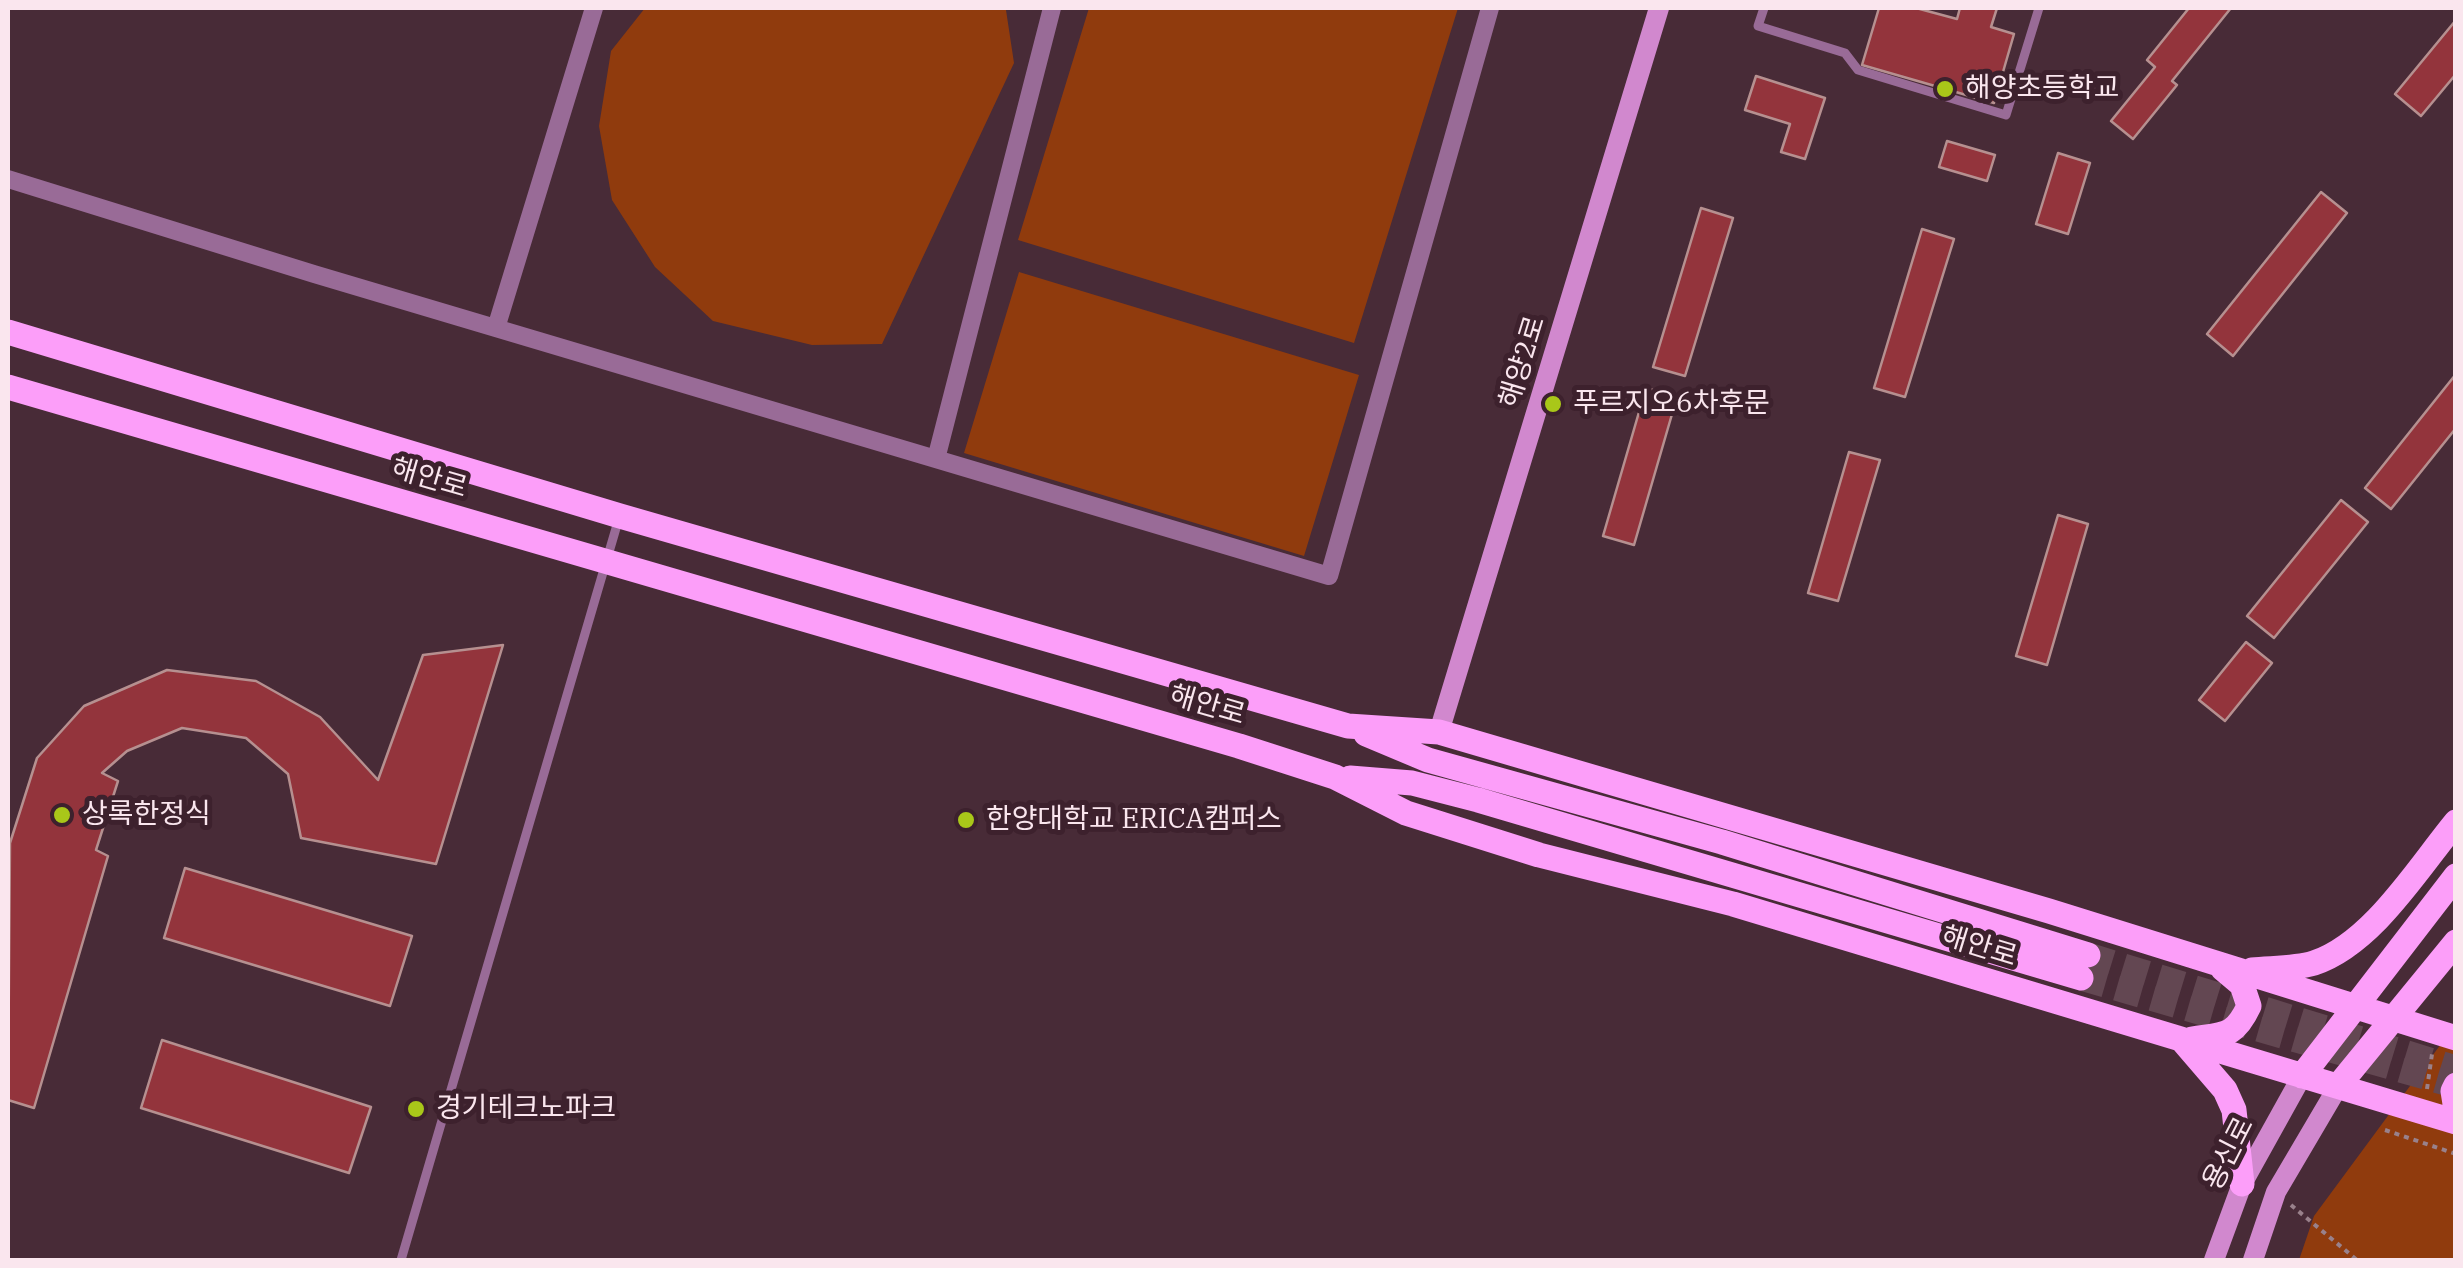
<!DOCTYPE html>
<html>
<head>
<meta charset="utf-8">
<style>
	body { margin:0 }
	#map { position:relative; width:2463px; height:1268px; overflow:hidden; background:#482b37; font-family:"IBM Plex Serif",serif }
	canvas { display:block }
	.frame { position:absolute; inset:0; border:10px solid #fae6ee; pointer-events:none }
</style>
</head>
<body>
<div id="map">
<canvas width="2463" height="1268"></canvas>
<div class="frame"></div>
</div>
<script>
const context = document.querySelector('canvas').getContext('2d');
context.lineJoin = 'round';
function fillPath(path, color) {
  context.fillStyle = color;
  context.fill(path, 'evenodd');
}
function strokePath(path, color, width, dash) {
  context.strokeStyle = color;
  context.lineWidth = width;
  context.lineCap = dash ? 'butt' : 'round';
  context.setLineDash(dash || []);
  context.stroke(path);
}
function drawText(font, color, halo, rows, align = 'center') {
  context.font = font + ' "IBM Plex Serif","Noto Sans KR",serif';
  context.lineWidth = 10;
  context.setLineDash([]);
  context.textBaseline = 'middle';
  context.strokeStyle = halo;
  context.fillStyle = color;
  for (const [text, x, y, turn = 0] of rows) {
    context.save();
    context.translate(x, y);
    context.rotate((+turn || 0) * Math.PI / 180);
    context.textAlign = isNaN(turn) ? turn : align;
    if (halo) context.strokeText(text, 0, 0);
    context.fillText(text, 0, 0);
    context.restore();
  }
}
fillPath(new Path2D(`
	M645 8 1006 10 1014 63 882 344 812 345 713 321 655 267 612 200 599 126 611 51Z
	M1089 8H1458L1354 343 1018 240Z
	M1019 272 1359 375 1304 556 964 453Z
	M2455 1025V1260H2299L2314 1216Z`), '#903b0d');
const building = new Path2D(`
	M1879 8H1916L1957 19 1960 8H1997L1991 27 2014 34 1994 103 1862 65Z
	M2189 8H2231L2172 81 2177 85 2133 139 2111 121 2155 67 2147 60Z
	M2456 20V74L2421 116 2395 94Z
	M1756 76 1825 98 1805 159 1781 152 1790 124 1745 110Z
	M1947 141 1995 155 1987 181 1939 167Z
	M2058 153 2090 163 2068 234 2036 224Z
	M2321 192 2347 213 2233 356 2207 334Z
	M1701 208 1733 218 1685 376 1653 367Z
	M1922 229 1954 239 1905 397 1874 388Z
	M2456 374V428L2391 509 2365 488Z
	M1646 388 1677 397 1634 545 1603 536Z
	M1849 452 1880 460 1838 601 1808 593Z
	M2341 500 2368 522 2274 638 2247 616Z
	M2058 515 2088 524 2047 665 2016 656Z
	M2246 642 2272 663 2225 721 2199 700Z
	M503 645 436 864 301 838 288 774 246 738 182 728 127 751 102 773 118 781 96 850 108 856 34 1108 8 1100 10 843 37 758 84 706 167 670 256 681 320 717 378 780 423 655Z
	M185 868 412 936 390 1006 164 938Z
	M162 1040 371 1107 349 1173 141 1108Z`);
fillPath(building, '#93343c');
strokePath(building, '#b69090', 2.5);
strokePath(new Path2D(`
	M2088 955 2456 1068
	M2081 978 2456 1086`), '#634752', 25, [25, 12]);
strokePath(new Path2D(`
	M2427 1089 2432 1054
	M2385 1130 2456 1154
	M2291 1205 2357 1260`), '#99818b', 4, [5, 5]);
strokePath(new Path2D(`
	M1764 8 1758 26 1845 53 1858 70 2006 115 2039 8
	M401 1260 619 518`), '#996b97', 9);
strokePath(new Path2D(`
	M8 179 314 274 1329 576 1490 8
	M496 328 594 8
	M936 459 1052 8`), '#996b97', 18);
strokePath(new Path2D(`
	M1439 732 1659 8
	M2214 1260 2242 1184 2302 1076
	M2253 1260 2276 1192 2339 1085`), '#d188ce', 20);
strokePath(new Path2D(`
	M8 332 620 516 1348 726 1439 732 2049 911 2456 1038
	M8 387 1239 746 1335 777 1406 813 1539 855 1733 904 2456 1122
	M1366 734 1428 760 1722 842 2088 955
	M1350 778 1412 783 1478 800 2081 978
	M2252 970C2271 968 2295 969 2314 963 2372 944 2418 868 2456 822
	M2192 1039C2224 1034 2234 1038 2249 1006L2242 985 2223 969
	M2182 1040 2225 1090 2234 1110 2242 1184
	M2302 1076 2456 876
	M2339 1085 2456 942
	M2456 1085 2453 1091 2456 1110`), '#fc9ef9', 25);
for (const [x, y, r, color] of [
	[1945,89,10,"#a9c719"],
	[1553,404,10,"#a9c719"],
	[62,815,10,"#a9c719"],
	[966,820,10,"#a9c719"],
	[416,1109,10,"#a9c719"]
]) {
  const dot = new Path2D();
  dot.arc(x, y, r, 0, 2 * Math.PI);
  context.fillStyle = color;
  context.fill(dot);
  strokePath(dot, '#3d212d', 4);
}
drawText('28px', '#fae6ee', '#3d212d', [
	["해양초등학교",1965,89],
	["푸르지오6차후문",1573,404],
	["상록한정식",82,815],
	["한양대학교 ERICA캠퍼스",986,820],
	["경기테크노파크",436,1109]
], 'left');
drawText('28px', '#fae6ee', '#3d212d', [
	["해양2로",1523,362,-73],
	["해안로",429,479,16],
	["해안로",1207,706,16],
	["해안로",1979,947,17],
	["용신로",2229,1154,-63]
]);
</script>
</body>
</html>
